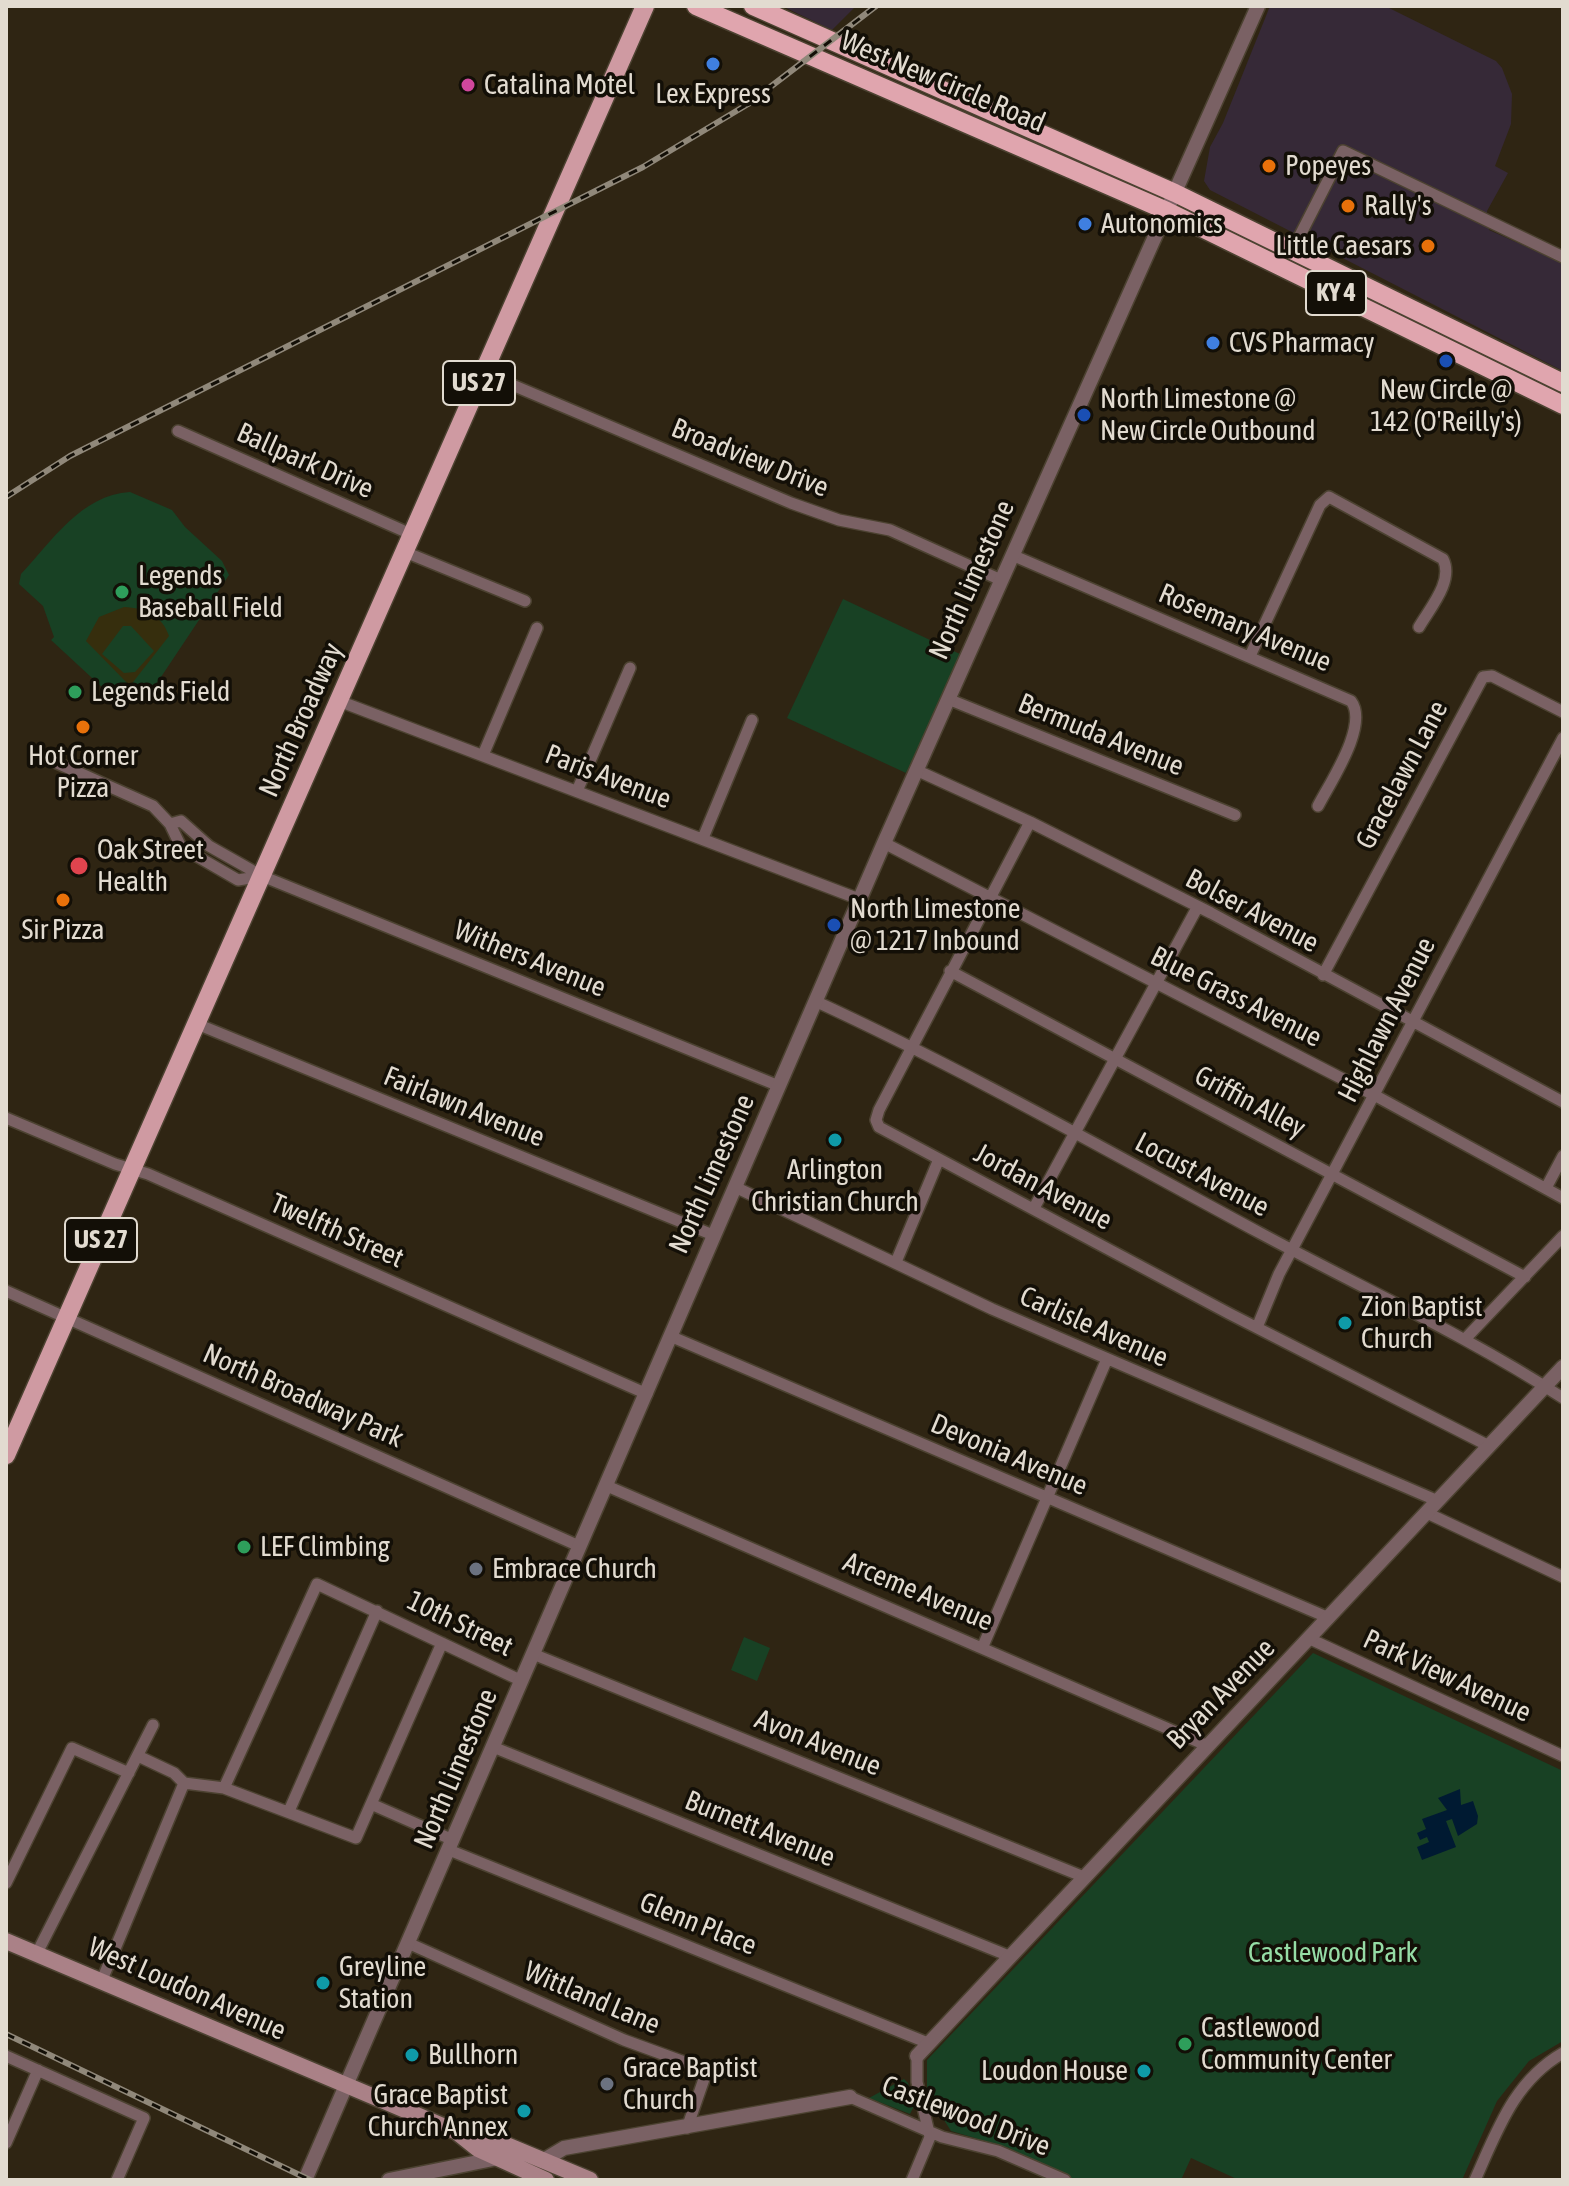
<!DOCTYPE html>
<html>
<head>
<meta charset="utf-8">
<style>
	body { margin:0 }
	#map { position:relative; width:1569px; height:2186px; overflow:hidden; background:#2f2513; font-family:"Asap Condensed",sans-serif }
	canvas { display:block }
	.frame { position:absolute; inset:0; border:8px solid #e2dbd0; pointer-events:none }
</style>
</head>
<body>
<div id="map">
<canvas width="1569" height="2186"></canvas>
<div class="frame"></div>
</div>
<script>
const context = document.querySelector('canvas').getContext('2d');
context.lineJoin = 'round';
function fillPath(path, color) {
  context.fillStyle = color;
  context.fill(path, 'evenodd');
}
function strokePath(path, color, width, dash) {
  context.strokeStyle = color;
  context.lineWidth = width;
  context.lineCap = dash ? 'butt' : 'round';
  context.setLineDash(dash || []);
  context.stroke(path);
}
function drawText(font, color, halo, rows, align = 'center') {
  context.font = font + ' "Asap Condensed",sans-serif';
  context.lineWidth = 7;
  context.setLineDash([]);
  context.textBaseline = 'middle';
  context.strokeStyle = halo;
  context.fillStyle = color;
  for (const [text, x, y, turn = 0] of rows) {
    context.save();
    context.translate(x, y);
    context.rotate((+turn || 0) * Math.PI / 180);
    context.textAlign = isNaN(turn) ? turn : align;
    if (halo) context.strokeText(text, 0, 0);
    context.fillText(text, 0, 0);
    context.restore();
  }
}
fillPath(new Path2D(`
	M782 6H856L832 30Z
	M1270 6H1385L1496 61 1502 68 1512 94 1511 124 1495 166 1508 173 1487 211 1489 230 1563 263V371L1210 190 1204 181 1210 147 1223 123Z`), '#362937');
fillPath(new Path2D(`
	M130 492 172 510 185 527 222 561 229 575 153 689 140 702H118L51 640 54 637 43 606 19 584 21 574C52 541 81 495 130 492Z
	M843 599 962 655 906 773 787 718Z
	M744 1637 770 1648 757 1681 731 1670Z
	M1313 1653 1563 1771V2041L1529 2061 1497 2101 1462 2180H1239L1191 2158 1181 2180H1071L1009 2148 951 2131 927 2093V2060Z
	M904 2079 908 2083 914 2106 910 2114 869 2098Z`), '#184124');
fillPath(new Path2D(`
	M124 607C145 608 162 615 169 636L130 686 86 641 99 617ZM123 626H131L154 651 135 672 124 673 102 654Z`), '#362e0d');
fillPath(new Path2D(`
	M1460 1789 1461 1805 1473 1801 1478 1816 1477 1824 1458 1836 1452 1819 1446 1821 1456 1847 1422 1860 1417 1847 1429 1842 1427 1837 1420 1840 1417 1833 1426 1829 1422 1819 1447 1810 1438 1798Z`), '#001a32');
const minor = new Path2D(`
	M1293 249 1343 151 1563 257
	M484 373 791 503 839 520 890 530 1001 580
	M178 431 413 535
	M405 552 525 601
	M1012 555 1351 701C1369 725 1331 781 1318 806
	M1250 656 1320 505 1329 497 1443 559C1454 581 1430 608 1419 627
	M948 699 1235 815
	M339 701 859 899
	M37 754 153 806 170 824 181 847 238 880 262 876
	M483 755 537 628
	M916 770 1030 822 1211 913 1563 1102
	M577 791 630 668
	M1030 822 879 1110 876 1120 879 1127 1230 1314 1489 1446
	M170 824 181 821 209 846 262 876 779 1086
	M703 838 752 720
	M884 843 1376 1096 1563 1198
	M950 971 1525 1277
	M1323 975 1483 677 1492 676 1563 712
	M815 1001C967 1071 1113 1154 1260 1233 1362 1288 1466 1335 1563 1398
	M197 1024 713 1235
	M6 1118 115 1164 148 1174 647 1394
	M735 1187 992 1309 1438 1501
	M1546 1188 1563 1156
	M1034 1208 1197 908
	M896 1262 939 1159
	M6 1291 579 1546
	M1258 1325 1279 1274 1563 738
	M670 1336 1329 1618
	M1466 1338 1563 1236
	M607 1486 1208 1746
	M1427 1513 1563 1577
	M1310 1639 1563 1756
	M442 1643 356 1838 224 1788 317 1584 522 1681
	M983 1646 1107 1359
	M533 1654 1084 1877
	M493 1747 1009 1956
	M138 1756 174 1773 184 1783 224 1788
	M371 1804 453 1840
	M289 1811 377 1611
	M449 1850 928 2043
	M6 1883 72 1748 129 1773
	M408 1943 624 2040 698 2067 704 2079 687 2128
	M37 1953 153 1725
	M102 1980 184 1783
	M6 2056 144 2118 117 2180
	M850 2097 942 2137 998 2151 1065 2180
	M6 2143 38 2070
	M912 2180 930 2137 917 2082V2056
	M1475 2180C1497 2131 1514 2081 1563 2053`);
const tertiary = new Path2D(`
	M917 2056 1563 1367
	M544 2160 564 2148 850 2097
	M305 2180 884 843 1258 6
	M389 2180 498 2158`);
const secondary = new Path2D(`
	M6 1941 457 2132 487 2137 590 2180
	M458 2133 478 2149 546 2180`);
const primary = new Path2D(`
	M6 1455 645 6`);
const trunk = new Path2D(`
	M696 6 1167 211 1563 405
	M753 6 1175 193 1563 383`);
strokePath(minor, '#4c4231', 14);
strokePath(tertiary, '#4c4231', 17);
strokePath(secondary, '#4c4231', 19);
strokePath(primary, '#4c4231', 21);
strokePath(trunk, '#4c4231', 21);
strokePath(minor, '#7a6164', 11);
strokePath(tertiary, '#7a6164', 14);
strokePath(secondary, '#aa8187', 16);
strokePath(primary, '#cf9aa2', 18);
strokePath(trunk, '#e0a5ae', 18);
const rail = new Path2D(`
	M6 497 70 456 643 167 748 104 876 6
	M6 2034 310 2180`);
strokePath(rail, '#90887a', 6);
strokePath(rail, '#130f07', 3, [9]);
for (const [x, y, r, color] of [
	[713,64,8,"#3f7fe0"],
	[468,85,8,"#d1479c"],
	[1269,166,8,"#e8710a"],
	[1348,206,8,"#e8710a"],
	[1085,224,8,"#3f7fe0"],
	[1428,246,8,"#e8710a"],
	[1213,343,8,"#3f7fe0"],
	[1446,361,8,"#1a4fb4"],
	[1084,415,8,"#1a4fb4"],
	[122,592,8,"#2e9e5b"],
	[75,692,8,"#2e9e5b"],
	[83,727,8,"#e8710a"],
	[79,866,10,"#e0444e"],
	[63,900,8,"#e8710a"],
	[834,925,8,"#1a4fb4"],
	[835,1140,8,"#0f9aa8"],
	[1345,1323,8,"#0f9aa8"],
	[244,1547,8,"#2e9e5b"],
	[476,1569,8,"#6b7280"],
	[323,1983,8,"#0f9aa8"],
	[1185,2044,8,"#2e9e5b"],
	[412,2055,8,"#0f9aa8"],
	[1144,2071,8,"#0f9aa8"],
	[607,2084,8,"#6b7280"],
	[524,2111,8,"#0f9aa8"]
]) {
  const dot = new Path2D();
  dot.arc(x, y, r, 0, 2 * Math.PI);
  context.fillStyle = color;
  context.fill(dot);
  strokePath(dot, '#130f07', 3);
}
for (const [x, y, w] of [
	[1336,293,60],
	[479,383,72],
	[101,1240,72]
]) {
  const box = new Path2D();
  box.roundRect(x - w / 2, y - 22, w, 44, 6);
  context.fillStyle = '#130f07';
  context.fill(box);
  strokePath(box, '#e2dbd0', 2);
}
drawText('bold 26px', '#e2dbd0', null, [
	["KY 4",1336,293],
	["US 27",479,383],
	["US 27",101,1240]
]);
drawText('28px', '#e2dbd0', '#130f07', [
	["West New Circle Road",943,82,23],
	["Broadview Drive",750,458,22],
	["Ballpark Drive",305,461,24],
	["North Limestone",972,580,-66],
	["Rosemary Avenue",1245,628,23],
	["North Broadway",301,720,-66],
	["Bermuda Avenue",1101,735,22],
	["Gracelawn Lane",1402,775,-62],
	["Paris Avenue",608,777,21],
	["Bolser Avenue",1252,911,28],
	["Withers Avenue",530,959,22],
	["Blue Grass Avenue",1236,997,27],
	["Highlawn Avenue",1387,1020,-63],
	["Griffin Alley",1250,1102,28],
	["Fairlawn Avenue",464,1107,22],
	["North Limestone",712,1174,-66],
	["Locust Avenue",1202,1175,28],
	["Jordan Avenue",1043,1187,28],
	["Twelfth Street",337,1231,24],
	["Carlisle Avenue",1094,1327,24],
	["North Broadway Park",303,1396,24],
	["Devonia Avenue",1009,1455,23],
	["Arceme Avenue",918,1592,23],
	["10th Street",460,1624,26],
	["Park View Avenue",1447,1676,25],
	["Bryan Avenue",1221,1694,-46],
	["Avon Avenue",818,1743,22],
	["North Limestone",456,1769,-67],
	["Burnett Avenue",760,1829,22],
	["Glenn Place",698,1924,22],
	["West Loudon Avenue",187,1989,24],
	["Wittland Lane",592,1998,23],
	["Castlewood Drive",966,2116,21]
]);
drawText('28px', '#e2dbd0', '#130f07', [
	["Catalina Motel",484,85],
	["Lex Express",713,94,"center"],
	["Popeyes",1285,166],
	["Rally's",1364,206],
	["Autonomics",1101,224],
	["Little Caesars",1412,246,"right"],
	["CVS Pharmacy",1229,343],
	["New Circle @",1446,390,"center"],
	["142 (O'Reilly's)",1446,422,"center"],
	["North Limestone @",1100,399],
	["New Circle Outbound",1100,431],
	["Legends",138,576],
	["Baseball Field",138,608],
	["Legends Field",91,692],
	["Hot Corner",83,756,"center"],
	["Pizza",83,788,"center"],
	["Oak Street",97,850],
	["Health",97,882],
	["North Limestone",850,909],
	["@ 1217 Inbound",850,941],
	["Sir Pizza",63,930,"center"],
	["Arlington",835,1170,"center"],
	["Christian Church",835,1202,"center"],
	["Zion Baptist",1361,1307],
	["Church",1361,1339],
	["LEF Climbing",260,1547],
	["Embrace Church",492,1569],
	["Greyline",339,1967],
	["Station",339,1999],
	["Castlewood",1201,2028],
	["Community Center",1201,2060],
	["Bullhorn",428,2055],
	["Grace Baptist",623,2068],
	["Church",623,2100],
	["Loudon House",1128,2071,"right"],
	["Grace Baptist",508,2095,"right"],
	["Church Annex",508,2127,"right"]
], 'left');
drawText('28px', '#95dca5', '#130f07', [
	["Castlewood Park",1333,1953]
]);
</script>
</body>
</html>
